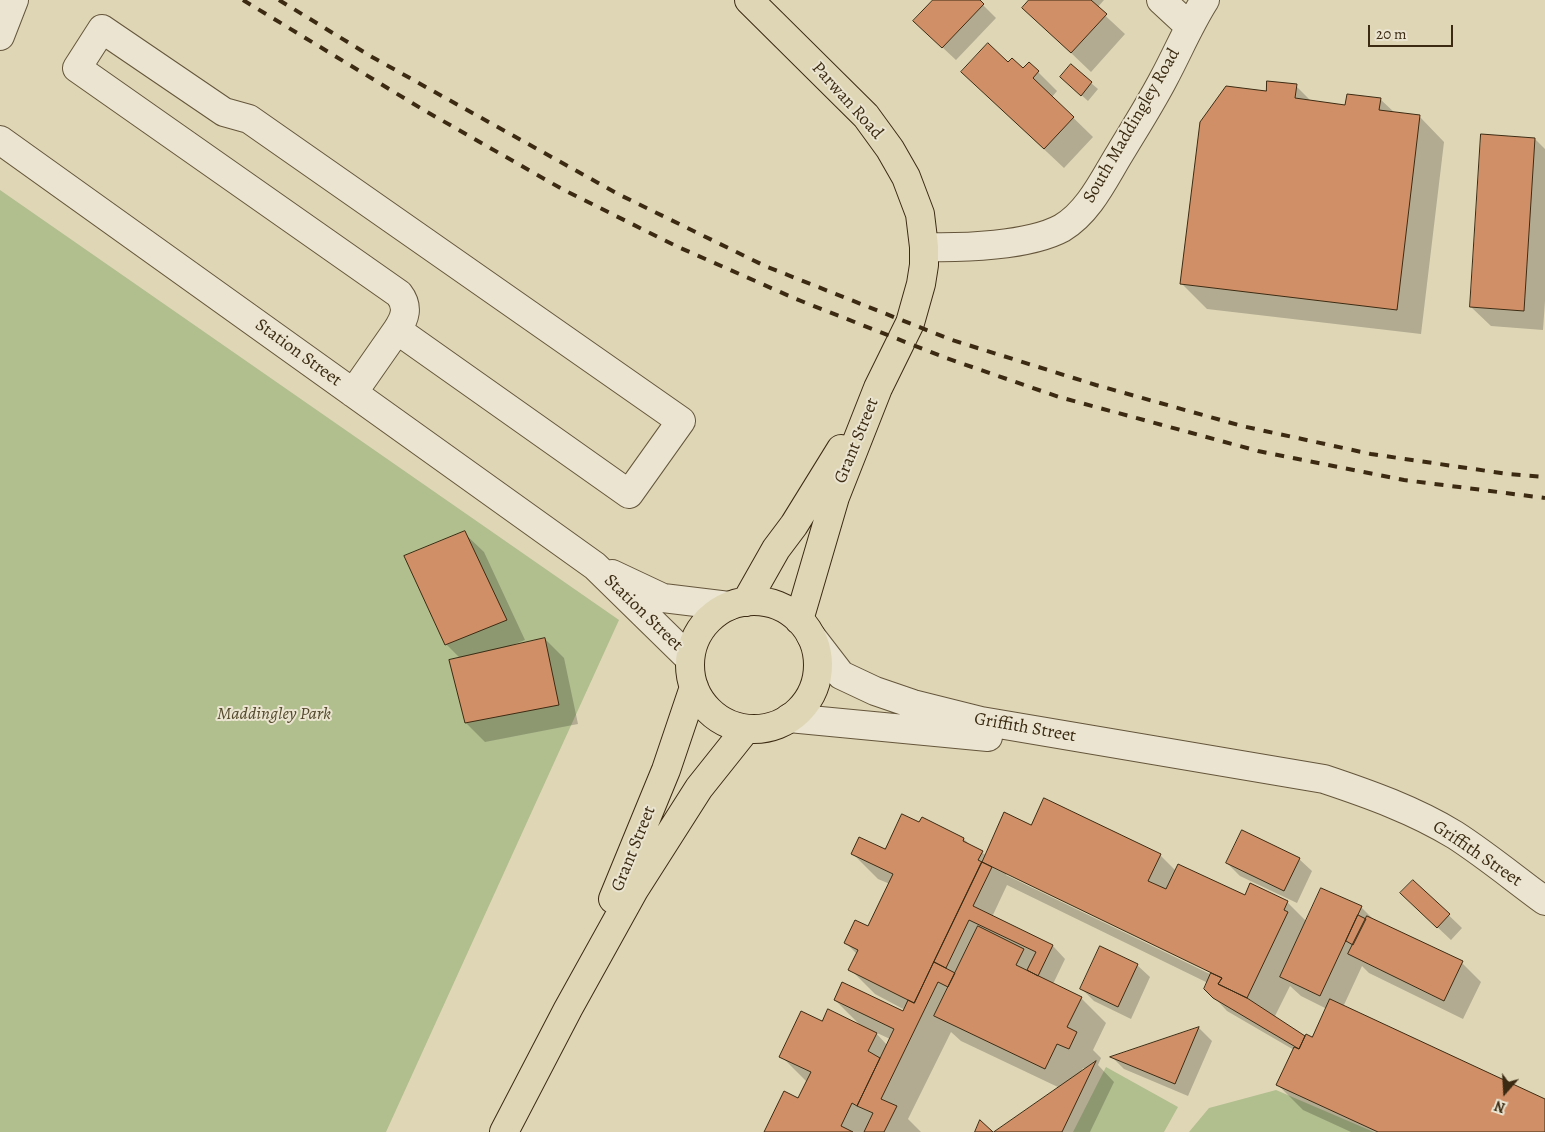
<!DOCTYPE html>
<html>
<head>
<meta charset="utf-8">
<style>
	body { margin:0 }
	#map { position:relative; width:1545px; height:1132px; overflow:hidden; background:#dfd6b6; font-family:Alegreya,serif }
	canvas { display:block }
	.north { position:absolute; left:1480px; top:1067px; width:50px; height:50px; -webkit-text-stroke:4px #eae4d0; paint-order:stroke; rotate:199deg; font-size:14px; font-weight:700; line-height:20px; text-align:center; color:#3c2b12 }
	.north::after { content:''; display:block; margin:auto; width:18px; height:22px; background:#3c2b12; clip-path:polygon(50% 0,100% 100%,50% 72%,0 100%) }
	.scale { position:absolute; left:1368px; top:25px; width:85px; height:22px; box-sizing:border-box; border:2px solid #3c2b12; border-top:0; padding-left:6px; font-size:15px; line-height:18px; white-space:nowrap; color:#3c2b12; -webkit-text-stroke:4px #eae4d0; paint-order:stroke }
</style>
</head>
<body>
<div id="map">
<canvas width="1545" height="1132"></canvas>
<div class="north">N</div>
<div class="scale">20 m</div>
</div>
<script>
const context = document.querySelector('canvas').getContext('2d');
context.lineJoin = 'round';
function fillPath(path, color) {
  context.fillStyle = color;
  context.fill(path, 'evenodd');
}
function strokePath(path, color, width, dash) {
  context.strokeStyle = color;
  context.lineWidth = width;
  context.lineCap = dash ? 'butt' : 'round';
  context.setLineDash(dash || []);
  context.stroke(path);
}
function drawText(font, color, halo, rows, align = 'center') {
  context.font = font + ' Alegreya,serif';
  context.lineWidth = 4;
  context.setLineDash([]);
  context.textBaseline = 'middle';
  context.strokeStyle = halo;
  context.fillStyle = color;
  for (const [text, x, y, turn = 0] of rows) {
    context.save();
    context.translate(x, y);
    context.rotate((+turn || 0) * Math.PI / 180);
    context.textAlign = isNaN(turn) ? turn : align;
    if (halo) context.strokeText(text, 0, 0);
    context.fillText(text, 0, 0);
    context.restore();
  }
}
fillPath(new Path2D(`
	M0 190 619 620 386 1132H0Z
	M1106 1067 1178 1107 1164 1132H1073Z
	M1276 1090 1374 1132H1189L1209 1108Z`), '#b1be8e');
fillPath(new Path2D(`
	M935 0H978L996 18 956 60 928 34Z
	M1031 0H1104L1097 8 1125 34 1091 72 1024 8Z
	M1029 63 1057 91 1052 97 1093 137 1064 168 982 91 1008 64 1023 70Z
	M1071 66 1098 89 1088 101 1068 83Z
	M1296 86 1312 102 1346 106 1380 99 1395 113 1419 116 1444 142 1421 334 1207 309 1182 284 1267 92Z
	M1535 139 1545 149V301L1543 330 1491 326 1471 307Z
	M464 533 484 552 525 640 510 646 511 647 545 639 564 658 578 724 485 742 466 723 461 659 446 644Z
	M920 824 964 839 972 847 986 855 1032 827 1160 855 1176 871 1245 897 1287 902 1307 922 1361 907 1374 920 1462 963 1481 982 1463 1019 1369 973 1362 966 1343 1007 1545 1100V1132H1351L1303 1110 1278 1085 1294 1050 1227 1011 1214 997 1208 983 1007 885 992 917 1053 946 1065 959 1053 984 1081 998 1106 1023 1093 1050 1101 1058 1098 1065 1114 1082 1090 1132H996L1060 1088 961 1041 951 1032 908 1119 921 1132H765L799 1099 807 1082 781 1056 822 1023 862 1027 835 1000 904 1013 905 1010 875 994 850 969 857 954 845 942 868 928 890 884 878 879 852 853 885 851ZM1007 873 1212 972V975L1006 875ZM1290 986 1301 996 1327 1009 1313 1039H1305L1274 1018ZM875 1032 890 1039 887 1045ZM1083 1068 1086 1070 1080 1074Z
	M1299 859 1312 871 1297 903 1240 876 1227 863Z
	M1413 881 1462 928 1451 940 1415 906Z
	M1137 965 1150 977 1131 1019 1094 1001 1081 988Z
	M1199 1028 1212 1041 1188 1096 1124 1069 1112 1057Z`), '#0003');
const building = new Path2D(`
	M933 0H980L984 4 942 48 913 21Z
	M1029 0H1091L1107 14 1071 53 1022 8Z
	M988 43 1008 62 1012 58 1023 68 1029 62 1039 71 1033 78 1074 117 1044 149 961 72Z
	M1071 64 1092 82 1081 96 1060 77Z
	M1267 81 1297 84 1295 98 1345 105 1347 94 1381 98 1379 110 1420 115 1397 310 1180 284 1200 122 1226 86 1266 91Z
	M1481 134 1535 138 1524 311 1470 307Z
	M465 531 507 620 445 645 404 556Z
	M545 638 559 705 465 723 449 660Z
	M1044 798 1161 854 1148 881 1166 889 1178 864 1245 895 1250 883 1288 901 1284 910 1288 912 1247 998 1218 984 1222 978 982 862 1004 812 1031 825Z
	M902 814 919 822 922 817 964 838 963 841 983 851 978 860 982 862 914 1003 848 970 858 950 844 943 855 920 868 926 893 874 851 854 859 837 885 849Z
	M1242 830 1300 858 1284 891 1226 863Z
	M982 862 992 867 973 906 1053 945 1038 976 1027 970 1036 952 969 920 946 968 934 962Z
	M1413 880 1450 914 1437 928 1400 893Z
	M1321 888 1362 906 1320 996 1280 977Z
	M1358 915 1366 919 1353 945 1346 941Z
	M1367 916 1463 961 1444 1001 1348 954Z
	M978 926 1024 949 1016 965 1082 997 1067 1027 1077 1032 1069 1049 1057 1044 1045 1069 934 1016Z
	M1100 946 1138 964 1118 1007 1080 989Z
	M934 962 955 973 948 987 938 982 881 1099 897 1106 884 1132H864L873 1113 857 1106 894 1029 834 1000 842 982 903 1011 908 1000 914 1003Z
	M1211 973 1222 978 1218 984 1247 998 1305 1036 1299 1049 1213 998 1204 989Z
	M1330 999 1545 1099V1132H1378L1276 1085 1294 1047 1299 1049 1306 1034 1312 1037Z
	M828 1009 877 1033 868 1051 880 1058 857 1106 852 1103 841 1126 853 1132H764L784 1091 798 1098 811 1072 779 1057 801 1011 822 1021Z
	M1199 1027 1175 1084 1110 1057Z
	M1096 1061 1062 1132H994Z
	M980 1120 993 1132H975Z`);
fillPath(building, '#d18f67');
strokePath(building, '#3c2b12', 1);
const minor = new Path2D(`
	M1161 0 1189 26
	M102 29 224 112 249 119 681 421 629 494 397 330C405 318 409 307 399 294L77 68Z
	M0 36 14 0
	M0 140 595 566 690 659
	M924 247C962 248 1029 246 1062 228 1089 212 1104 179 1120 153 1135 128 1151 103 1164 78 1178 52 1189 25 1205 0
	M353 393 397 330
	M612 574 663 598 729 606
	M811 636 841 675 875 691 913 704 981 721 1324 779C1369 794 1414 810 1455 835 1486 855 1515 879 1545 901
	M789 718 988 737`);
const major = new Path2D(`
	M749 0 866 116 890 149 906 177 920 214 924 247V265L921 284 910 323 878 388 835 497 799 620
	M690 665a64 64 0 1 1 128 0a64 64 0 1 1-128 0Z
	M746 602 776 549 794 525 841 449
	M613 899 666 770 694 687
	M504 1132 568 1009 634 890 699 788 746 729`);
strokePath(minor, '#65563b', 30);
strokePath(major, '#3c2b12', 30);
strokePath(minor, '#eae4d0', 28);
strokePath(major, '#dfd6b6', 28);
strokePath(new Path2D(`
	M243 0 422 109 562 189 676 246 796 299 946 358 1059 397 1258 451 1404 480 1545 498
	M279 0 372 57 618 194 765 266 952 340 1096 385 1242 426 1371 454 1508 474 1545 477`), '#3c2b12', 4, [9, 9]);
drawText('18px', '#3c2b12', '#eae4d0', [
	["Parwan Road",847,101,48],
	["South Maddingley Road",1132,126,-60],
	["Station Street",298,353,36],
	["Grant Street",857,441,-68],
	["Station Street",643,613,44],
	["Griffith Street",1025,728,10],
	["Grant Street",634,849,-68],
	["Griffith Street",1477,854,34]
]);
drawText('italic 18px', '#53482b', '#eae4d0', [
	["Maddingley Park",274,715]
]);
</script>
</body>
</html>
